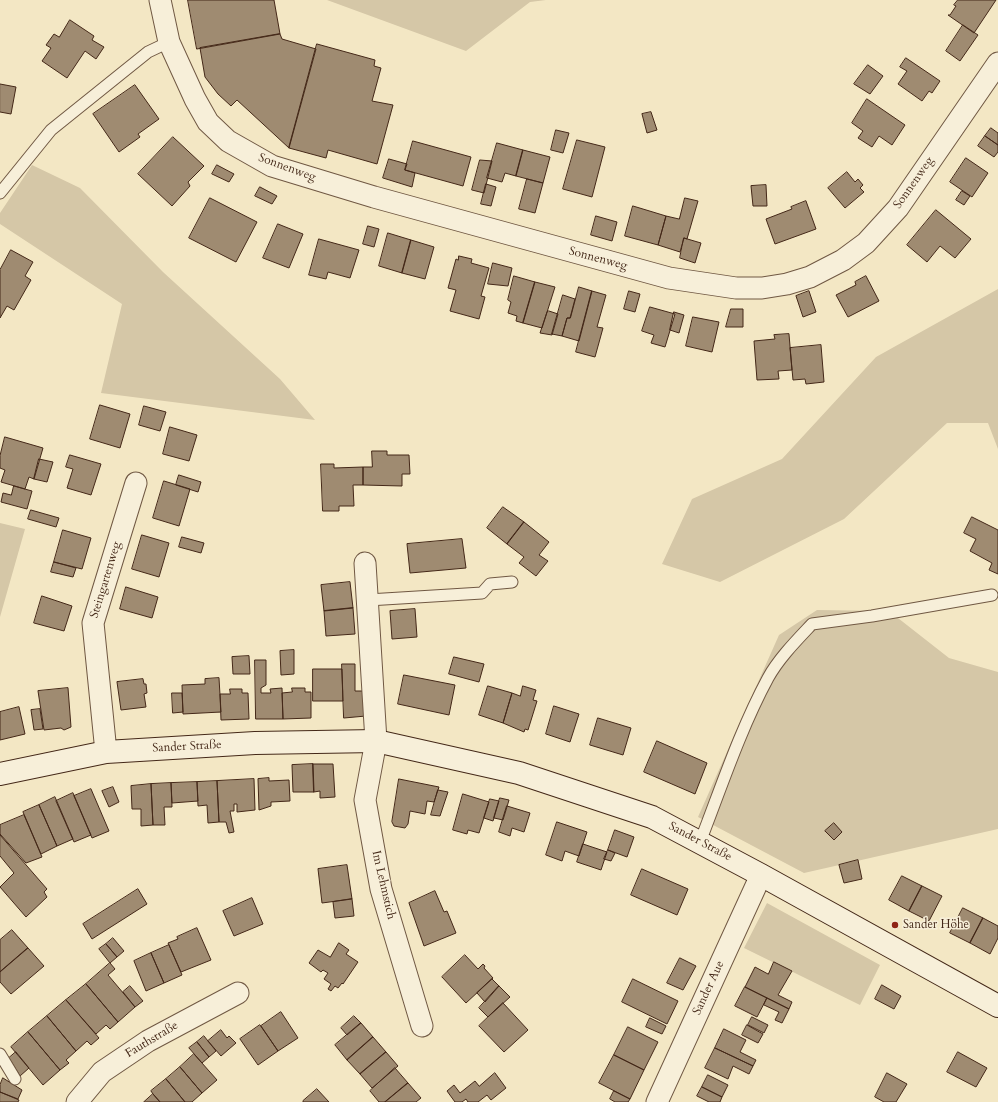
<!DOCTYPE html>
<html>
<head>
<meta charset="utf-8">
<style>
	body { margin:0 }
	canvas { display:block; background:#f3e7c4 }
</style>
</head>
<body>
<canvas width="998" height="1102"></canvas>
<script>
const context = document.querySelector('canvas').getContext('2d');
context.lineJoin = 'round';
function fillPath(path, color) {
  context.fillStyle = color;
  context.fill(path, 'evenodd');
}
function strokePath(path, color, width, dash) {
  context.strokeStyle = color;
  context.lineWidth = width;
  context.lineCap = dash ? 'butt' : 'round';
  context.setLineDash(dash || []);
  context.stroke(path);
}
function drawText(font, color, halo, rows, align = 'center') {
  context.font = font + ' Cardo,serif';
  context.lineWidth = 3;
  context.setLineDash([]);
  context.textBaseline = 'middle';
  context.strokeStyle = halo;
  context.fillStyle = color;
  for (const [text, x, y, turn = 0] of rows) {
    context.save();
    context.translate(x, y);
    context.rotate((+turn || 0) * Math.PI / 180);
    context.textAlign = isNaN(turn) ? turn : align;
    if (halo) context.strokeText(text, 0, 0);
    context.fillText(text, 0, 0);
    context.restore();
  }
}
fillPath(new Path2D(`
	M327 0H546L530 2 466 51Z
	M32 165 80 188 163 272 280 379 315 420 101 393 122 304 0 224V213Z
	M998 289V449L988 423H947L844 519 720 582 662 564 692 499 782 459 876 357Z
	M0 523 25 529 0 617Z
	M817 610 889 611 949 658 998 672V829L804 873 698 817 779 635Z
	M767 903 880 965 860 1005 744 948Z`), '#d5c7a7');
const building = new Path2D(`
	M188 0H274L280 34 197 49Z
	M958 0H996L974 33 948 15H950L956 6 954 5Z
	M70 20 94 36 92 40 104 47 96 59 85 51 67 78 42 61 51 48 46 45 54 34 59 37Z
	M963 25 978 35 960 61 946 51Z
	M280 34 282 39 316 49 289 148 237 100 231 106 218 94 205 77 200 48Z
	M317 44 375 60 374 66 381 68 372 101 393 105 377 164 328 150 326 158 289 148Z
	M906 58 940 81 932 93 929 91 922 101 898 84 907 71 900 67Z
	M868 65 883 76 870 94 854 84Z
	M0 84 16 87 11 114 0 112Z
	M135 85 159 119 138 134 140 137 119 152 93 114Z
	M867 99 905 125 892 145 879 136 872 147 858 138 863 131 852 123Z
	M651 112 657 130 647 133 642 114Z
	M991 128 998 133V145L985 136Z
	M556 130 569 133 563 153 551 150Z
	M985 136 998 145V152L994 157 978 146Z
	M173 137 204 166 188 182 190 186 172 206 138 174Z
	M577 140 605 147 592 197 563 189Z
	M413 141 471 157 463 186 405 170Z
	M497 143 523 150 516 176 505 173 502 182 487 178Z
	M523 150 550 157 543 183 516 176Z
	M966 158 988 173 972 197 950 182Z
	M389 159 407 164 405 170 415 173 412 187 383 178Z
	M480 160 492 161 484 193 472 190Z
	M217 165 234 174 229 182 212 174Z
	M847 172 855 182 858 179 863 185 860 188 864 192 845 208 828 188Z
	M527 179 543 183 535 213 519 209Z
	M486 184 496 187 491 206 481 204Z
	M766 185 767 206H753L751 186Z
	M260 187 277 196 272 204 255 196Z
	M962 191 970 196 964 205 956 200Z
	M210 198 257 222 236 262 189 238Z
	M685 198 698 201 687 239 684 238 680 252 658 245 666 216 679 219Z
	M806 201 816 229 775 244 766 219 792 209 791 207Z
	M633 206 666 216 658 245 625 236Z
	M936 210 971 239 955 258 940 246 927 262 907 245Z
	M596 216 617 222 612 241 591 235Z
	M278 224 303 234 289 268 263 258Z
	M368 226 379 229 374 247 363 244Z
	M388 233 411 240 402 273 379 266Z
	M684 238 701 243 695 263 680 258Z
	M319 239 359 250 350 278 328 272 326 279 309 275Z
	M411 240 434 247 425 279 402 273Z
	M11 250 33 262 25 276 31 280 14 310 7 306 0 318V270Z
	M459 256 472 259 471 263 489 268 481 296 485 297 479 319 450 311 456 290 448 288 456 259 458 260Z
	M493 263 512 268 508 286 488 284Z
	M514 276 535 282 523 323 516 321 517 316 508 313 511 302 508 300Z
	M866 276 879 301 848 317 836 295 856 285 855 282Z
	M535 282 555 287 542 328 523 323Z
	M579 287 592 291 579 341 562 336 567 318H570Z
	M592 291 606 295 597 327 603 328 595 357 576 352Z
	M629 291 640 294 635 312 624 309Z
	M809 291 816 312 803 317 796 296Z
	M563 295 575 299 570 318H567L562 336 552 334Z
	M650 307 675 314 665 347 651 343 654 335 642 331Z
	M731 309H743V327H726Z
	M549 311 558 314 552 335 540 333 547 312Z
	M674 312 684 315 679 333 670 330Z
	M693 317 719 322 712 352 686 346Z
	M789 334 792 370 778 371 779 379 757 380 754 341 775 339 774 335Z
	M821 345 824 382 806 384 805 379 793 380 790 348Z
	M100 405 130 414 120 448 90 439Z
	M144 406 166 412 160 431 139 425Z
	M170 427 197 435 189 461 163 454Z
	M5 437 43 448 34 479 29 477 25 489 1 482 5 470 0 468V456Z
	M372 451H387V455H409L410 474H402V486L363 485V467H372Z
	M70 455 101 464 91 495 67 488 73 469 66 467Z
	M39 459 53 462 47 482 34 479Z
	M321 464H334V468L363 467V485H353L354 506H339V511H323Z
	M179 475 201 482 198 492 176 485Z
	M164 481 190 489 179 526 153 518Z
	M14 486 32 491 27 509 1 502 3 493 11 495Z
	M503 507 524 522 507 544 487 528Z
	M31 510 59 518 56 527 28 519Z
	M972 517 998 530V574L989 570 992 563 970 551 976 539 964 533Z
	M524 522 549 542 539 555 548 561 536 576 519 563 524 557 507 544Z
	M63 530 91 538 82 569 54 562Z
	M142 535 169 543 159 577 132 569Z
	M182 537 204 543 201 553 179 547Z
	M462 539 466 568 410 573 407 544Z
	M54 562 76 568 73 577 51 572Z
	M350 582 353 608 324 611 321 585Z
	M126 587 158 597 152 618 120 609Z
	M42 596 72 606 64 631 34 623Z
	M353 608 355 634 326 636 324 611Z
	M415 609 417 637 392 639 390 611Z
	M294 650V674L281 675 280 651Z
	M249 656 250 674H233L232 657Z
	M454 657 484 664 479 682 449 674Z
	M255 660H266V685L261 688V693H271L270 689 282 688 283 719H256Z
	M342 664H355V691H365L366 716 344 718Z
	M313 669H342L343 701H313Z
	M404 675 455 685 449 715 398 704Z
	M219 678 221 712 183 714 182 685 205 684V679Z
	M143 679 144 684H146L147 693 144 694 146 707 121 710 117 682Z
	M488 686 512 693 503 723 479 715Z
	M523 686 536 690 533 700 537 701 528 730 525 729 524 732 503 723 512 693 520 696Z
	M68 688 71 727 64 730 61 728 44 730 38 691Z
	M292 688H305V692H311V718L283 719 282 693 292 692Z
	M230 689H242V693H248L249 719 221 720 220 694H230Z
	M172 693H182L183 712 173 713Z
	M554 706 579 714 570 742 546 734Z
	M19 707 25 734 0 740V712Z
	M40 709 43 729 34 730 31 710Z
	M598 718 631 728 623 755 590 745Z
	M657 741 707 763 695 794 644 772Z
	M313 764 314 792H293L292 765Z
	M313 764H333L335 797 320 798V791L314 792Z
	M269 778V781L289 780 290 801 271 802V806L259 810 258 779Z
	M254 779 255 810 237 812V804H234V811H230L234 832 229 833 226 822H219L217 781Z
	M399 779 439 787 434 802 427 801 425 814 410 811 408 824 405 828 394 826 392 822Z
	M217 781 219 822 208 823 207 805 198 806 197 782Z
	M197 782 198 801 172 803 171 783Z
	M171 783 172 807H164L165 825H153L151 784Z
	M151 784 153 825 141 826V809H132L131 786Z
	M113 787 119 802 109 807 102 791Z
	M91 789 109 831 92 838 74 796Z
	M438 790 448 792 440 816 431 815Z
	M73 793 91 835 74 842 56 801Z
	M463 794 489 802 479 833 468 830 467 834 453 830Z
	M55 797 73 839 57 846 39 805Z
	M500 798 509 800 503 820 494 818Z
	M490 799 499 801 493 821 484 818Z
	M39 805 57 846 41 854 23 812Z
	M507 806 530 813 524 832 512 828 510 836 499 832Z
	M24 815 42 857 26 863 0 834V825Z
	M557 822 587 832 579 856 565 851 562 861 546 855Z
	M834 823 842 832 834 840 825 831Z
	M615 830 634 837 627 857 608 850Z
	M0 835 47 889 44 892 47 897 26 917 0 887 14 873 0 856Z
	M583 844 607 852 601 870 577 862Z
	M608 850 615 853 611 861 604 859Z
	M858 860 862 879 844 883 839 865Z
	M347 865 352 899 322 903 318 869Z
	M642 869 688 889 677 915 631 895Z
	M902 876 922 886 909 911 889 900Z
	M922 886 942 896 929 921 909 911Z
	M138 889 147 904 92 939 83 924Z
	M435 891 444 912 447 911 456 933 424 946 409 903Z
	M252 898 263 924 234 936 223 911Z
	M352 899 354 916 335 918 333 902Z
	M963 908 983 918 970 943 950 933Z
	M983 918 998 926V938L990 954 970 943Z
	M197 928 211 960 181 972 168 943 178 939 177 937Z
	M12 930 28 948 0 972V940Z
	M113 938 124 951 117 957 106 944Z
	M339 943 349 950 346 954 358 962 343 984 342 983 338 988 335 986 331 991 328 989 331 984 324 979 328 973 323 970 321 972 309 963 318 950 330 957Z
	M106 944 117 957 110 963 99 949Z
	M169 945 182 975 164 983 151 953Z
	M28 948 44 966 11 994 0 982V972Z
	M151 953 164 983 146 991 134 961Z
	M465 955 478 969 483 964 485 966 484 968 493 978 466 1003 442 977Z
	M680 958 696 966 683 990 667 983Z
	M774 962 792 971 778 995 792 1002 789 1009 745 987 755 967 768 974Z
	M110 963 115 969 108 975 135 1007 118 1022 86 984Z
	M492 979 499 986 485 1002 477 993Z
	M633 979 678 1001 667 1024 622 1002Z
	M86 984 118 1022 110 1029 106 1025 96 1034 66 1000Z
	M882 985 901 996 894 1009 875 999Z
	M130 986 143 1001 135 1007 123 992Z
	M499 986 510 997 488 1017 479 1008Z
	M745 987 767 998 757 1017 735 1006Z
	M767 998 789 1009 782 1023 775 1020 779 1012 764 1005Z
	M66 1000 99 1038 91 1045 87 1041 76 1051 47 1016Z
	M503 1003 528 1030 504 1052 479 1026Z
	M281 1012 298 1038 278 1051 261 1026Z
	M47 1016 76 1051 66 1060 69 1063 60 1070 28 1032Z
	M354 1016 361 1023 347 1035 341 1028Z
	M752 1017 768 1025 764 1033 748 1025Z
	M650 1018 666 1026 662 1034 646 1027Z
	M361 1023 373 1037 347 1060 335 1045Z
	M260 1025 278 1051 258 1065 240 1039Z
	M747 1025 763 1034 758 1043 742 1035Z
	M628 1027 658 1042 644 1070 614 1055Z
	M724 1029 746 1040 740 1052 756 1060 753 1066 715 1048Z
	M221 1030 227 1038 229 1036 236 1043 221 1056 208 1041Z
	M28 1032 60 1070 43 1085 11 1047Z
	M204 1036 216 1051 209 1057 197 1042Z
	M373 1037 386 1052 360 1074 347 1060Z
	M197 1042 209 1057 202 1063 189 1048Z
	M715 1048 753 1066 749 1074 733 1066 728 1079 705 1068Z
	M16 1052 29 1068 20 1076 9 1058Z
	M386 1052 398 1066 372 1088 360 1074Z
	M958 1052 987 1068 976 1087 947 1072Z
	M194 1054 217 1080 202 1093 180 1067Z
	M614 1055 644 1070 630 1099 599 1083Z
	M180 1067 202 1093 192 1102H185L166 1079Z
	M395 1068 408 1083 385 1102H379L370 1091Z
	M495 1073 506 1088 491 1100 487 1095 478 1102H468L466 1099 462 1102H455L447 1091 454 1085 460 1093 475 1081 479 1086Z
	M887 1073 907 1084 896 1102H884L875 1097Z
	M708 1075 728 1085 722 1097 702 1087Z
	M3 1078 22 1090 18 1099 0 1092V1085Z
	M166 1079 185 1102H160L153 1094 151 1091Z
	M408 1083 421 1098 416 1102H385Z
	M702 1087 722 1097 720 1102H709L697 1096Z
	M317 1089 329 1102H303V1101Z
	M614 1091 630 1099 628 1102H615L610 1099Z
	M0 1092 19 1100 18 1102H0Z
	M153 1094 160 1102H144Z`);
fillPath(building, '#9f8b71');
strokePath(building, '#442818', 1);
const lane = new Path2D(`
	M0 193 51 130 148 52 169 42
	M368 600 482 593 490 584 512 582
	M700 842C721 788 740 730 768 678 779 658 797 640 812 624L872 616 992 595
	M0 1054 15 1079`);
const street = new Path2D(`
	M160 0 169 42 195 99 208 122 228 141 272 166 374 197 669 278 736 288H762L787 284 810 277 843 260 866 243 898 208 998 63
	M365 563 376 741 365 800 381 889 422 1026
	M106 752 93 623 136 483
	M77 1102 102 1072 148 1041 238 993
	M657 1102 761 875`);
const secondary = new Path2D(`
	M0 774 106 752 255 743 376 741 519 773 652 817 761 875 998 1006`);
strokePath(lane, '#705843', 13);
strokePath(street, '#705843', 23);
strokePath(secondary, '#442818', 24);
strokePath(lane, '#f7efd9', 11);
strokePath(street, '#f7efd9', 21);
strokePath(secondary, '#f7efd9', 22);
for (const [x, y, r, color] of [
	[895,925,4,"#8f2418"]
]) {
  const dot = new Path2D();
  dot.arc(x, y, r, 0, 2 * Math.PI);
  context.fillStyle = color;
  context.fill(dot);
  strokePath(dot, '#f7efd9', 1.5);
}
drawText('12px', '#442818', '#f7efd9', [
	["Sonnenweg",287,168,20],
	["Sonnenweg",914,183,-55],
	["Sonnenweg",598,259,15],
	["Steingartenweg",106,580,-73],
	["Sander Straße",187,747,-3],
	["Sander Straße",700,842,28],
	["Im Lehmstich",383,885,77],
	["Sander Aue",709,988,-65],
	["Fauthstraße",152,1040,-31]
]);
drawText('12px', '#442818', '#f7efd9', [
	["Sander Höhe",903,925]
], 'left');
</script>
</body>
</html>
